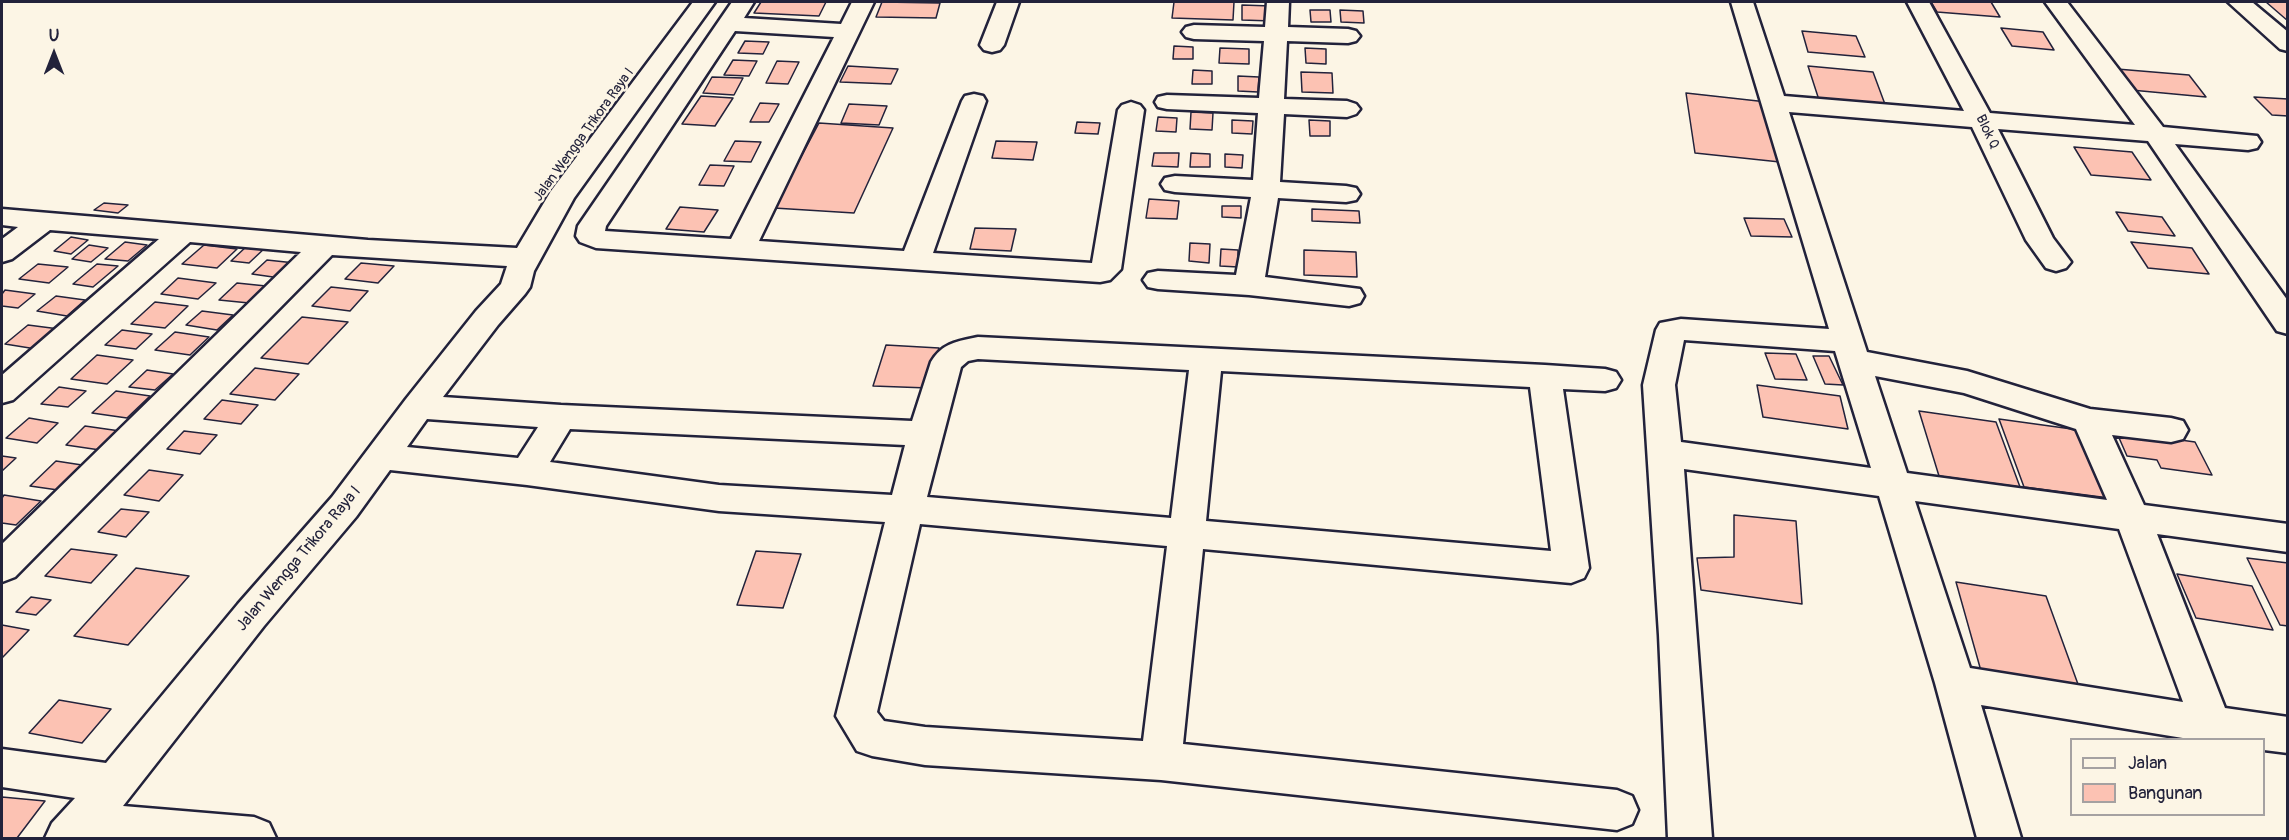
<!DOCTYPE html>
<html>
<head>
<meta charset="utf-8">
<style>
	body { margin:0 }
	#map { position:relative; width:2289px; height:840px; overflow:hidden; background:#fcf5e5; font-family:Pangolin,sans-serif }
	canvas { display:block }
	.frame { position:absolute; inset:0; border:3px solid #22223b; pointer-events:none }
	.legend { position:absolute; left:2070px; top:738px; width:195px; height:78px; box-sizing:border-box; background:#fcf5e5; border:2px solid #a5a1a1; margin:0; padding:8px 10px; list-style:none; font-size:18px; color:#22223b }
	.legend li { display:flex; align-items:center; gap:12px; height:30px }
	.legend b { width:30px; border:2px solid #a5a1a1 }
	.north { position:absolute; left:24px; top:24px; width:60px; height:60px; -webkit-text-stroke:4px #fcf5e5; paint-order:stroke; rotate:0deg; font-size:16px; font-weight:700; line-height:24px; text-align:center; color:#22223b }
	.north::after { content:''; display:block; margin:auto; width:21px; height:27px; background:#22223b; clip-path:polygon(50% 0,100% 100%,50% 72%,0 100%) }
</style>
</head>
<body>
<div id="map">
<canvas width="2289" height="840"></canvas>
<div class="frame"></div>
<ul class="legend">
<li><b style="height:8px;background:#fcf5e5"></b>Jalan</li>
<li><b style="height:16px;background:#fcc2b3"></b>Bangunan</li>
</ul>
<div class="north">U</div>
</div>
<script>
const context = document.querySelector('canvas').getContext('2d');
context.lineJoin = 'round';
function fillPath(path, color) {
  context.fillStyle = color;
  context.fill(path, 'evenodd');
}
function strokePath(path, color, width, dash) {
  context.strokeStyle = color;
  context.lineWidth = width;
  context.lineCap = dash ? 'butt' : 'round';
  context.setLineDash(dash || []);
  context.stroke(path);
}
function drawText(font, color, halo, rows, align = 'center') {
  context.font = font + ' Pangolin,sans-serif';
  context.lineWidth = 5;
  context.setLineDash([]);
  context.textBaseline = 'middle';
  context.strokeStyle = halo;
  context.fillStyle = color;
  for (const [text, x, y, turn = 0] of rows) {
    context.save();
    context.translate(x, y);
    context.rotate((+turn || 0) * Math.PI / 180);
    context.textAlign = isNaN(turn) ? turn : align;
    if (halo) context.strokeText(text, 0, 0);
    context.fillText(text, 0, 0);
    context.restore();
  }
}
const building = new Path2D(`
	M761 2H826L819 16 754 13Z
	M882 2 940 3 936 18 876 17Z
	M1174 2H1234L1233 20 1172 18Z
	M1931 2H1991L2000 17 1937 12Z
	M2266 2H2288V21Z
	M1242 5 1271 6 1272 21 1242 20Z
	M1310 10H1330L1331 22H1311Z
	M1340 10 1363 11 1364 23 1341 22Z
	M2001 28 2043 32 2054 50 2012 46Z
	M1802 31 1856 36 1865 57 1808 52Z
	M745 41 769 42 763 54 738 53Z
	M1174 46 1193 47V59H1173Z
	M1220 48 1249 49V64L1219 63Z
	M1305 48 1326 49V64L1306 63Z
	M733 60 757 61 749 76 724 75Z
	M777 61 799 62 788 84 766 83Z
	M848 66 898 69 891 84 840 82Z
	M1808 66 1873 72 1886 107 1819 100Z
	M2117 69 2189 75 2206 97 2131 90Z
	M1193 70 1212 71V84H1192Z
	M1301 72 1332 73 1333 93 1302 92Z
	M1238 76 1259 77 1258 92 1238 91Z
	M712 77 743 78 734 95 703 93Z
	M1686 93 1767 102 1780 162 1695 153Z
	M701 96 733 98 715 126 682 124Z
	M2254 97 2288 99V116L2272 115Z
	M760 103 779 104 769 122H750Z
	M849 104 887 106 879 125 841 123Z
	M1191 112 1213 113 1212 130 1190 129Z
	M1158 117 1177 118 1176 132 1156 131Z
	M1232 120 1253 121 1252 134 1232 133Z
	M1309 120 1330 121V136H1310Z
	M1077 122 1100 123 1098 134 1075 133Z
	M819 123 893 128 854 213 774 208Z
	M735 141 761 142 751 162 724 161Z
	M996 141 1037 142 1033 160 992 158Z
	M2074 147 2132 152 2151 180 2091 175Z
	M1154 153H1179L1178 167 1152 166Z
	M1191 153 1210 154V167H1190Z
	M1225 154 1243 155 1242 168 1225 167Z
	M710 165 734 166 724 186 699 185Z
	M1149 199 1179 201 1177 219 1146 218Z
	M104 203 128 205 118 213 94 210Z
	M1222 206H1241V218L1222 217Z
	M680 207 718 210 704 232 666 229Z
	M1312 209 1359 211 1360 223 1312 221Z
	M2116 212 2162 217 2175 236 2128 231Z
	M1744 218 1784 219 1792 237 1751 236Z
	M975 228 1016 229 1011 251 970 249Z
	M71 237 88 240 71 254 54 251Z
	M125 242 147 245 128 261 105 259Z
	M2131 242 2192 248 2209 274 2148 268Z
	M1190 243 1210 244 1209 263 1189 261Z
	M89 245 108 248 91 262 72 259Z
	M204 245 237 249 217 268 182 264Z
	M248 245 266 247 249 263 231 261Z
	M1221 249 1238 250V267L1220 266Z
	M1304 250 1356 252 1357 277 1304 275Z
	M267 260 295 263 280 278 252 274Z
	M361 263 394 266 378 283 345 279Z
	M38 264 68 267 49 283 19 279Z
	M97 264 118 266 93 287 73 284Z
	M178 278 216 283 198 299 161 294Z
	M237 283 266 286 249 303 219 300Z
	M331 287 368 291 350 311 312 306Z
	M5 290 35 294 18 308 2 306V294Z
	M56 296 85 300 67 316 37 311Z
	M155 302 188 306 165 328 131 324Z
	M202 311 233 315 217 330 186 325Z
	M302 317 348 322 308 364 261 358Z
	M28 325 59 329 36 349 5 344Z
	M122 330 152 334 136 349 105 345Z
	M175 332 209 337 190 355 155 350Z
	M886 345 939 348 928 388 873 386Z
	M1765 353 1796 354 1807 380 1775 379Z
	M97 355 133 360 107 384 71 379Z
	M1813 356H1829L1843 385 1825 384Z
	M255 368 299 374 275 400 230 394Z
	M147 370 173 374 155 390 129 387Z
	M1757 385 1840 396 1848 429 1763 417Z
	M59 387 86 391 68 407 41 404Z
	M116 391 150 396 127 418 92 413Z
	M222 400 258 405 241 424 204 419Z
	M1919 411 1996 422 2020 487 1939 476Z
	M29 418 58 423 37 443 6 438Z
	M1999 419 2079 430 2109 498 2024 487Z
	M85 426 120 431 100 450 66 445Z
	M184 431 217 435 200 454 167 449Z
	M2116 431 2195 442 2212 475 2161 468 2157 460 2127 456Z
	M2 456 16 458 2 471Z
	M56 461 82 465 58 490 30 486Z
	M149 470 183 475 159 501 124 495Z
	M4 495 41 501 16 525 2 523V498Z
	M121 509 149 512 126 537 98 532Z
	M1734 515 1796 521 1802 604 1701 590 1697 558 1734 557Z
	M71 549 117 555 91 583 45 576Z
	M756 551 801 554 783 608 737 605Z
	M2247 558 2288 563V626L2280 625Z
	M136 568 189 576 128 645 74 636Z
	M2177 574 2252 586 2273 630 2196 618Z
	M1956 582 2046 596 2079 687 1981 671Z
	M31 597 51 600 36 615 16 612Z
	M2 625 29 630 2 658Z
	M59 700 111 709 82 743 29 733Z
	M2 797 45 801 17 838H2Z`);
fillPath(building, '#fcc2b3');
strokePath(building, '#22223b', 1.5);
const minor = new Path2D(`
	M693 2H715L574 198 534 271 530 287 525 294 498 325 443 397 561 405 912 421 931 362C942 343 958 341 978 337L1545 365 1605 369 1616 372 1621 380 1616 388 1605 391 1563 389 1589 568 1584 578 1571 583 1203 549 1183 744 1617 790 1632 796 1638 810 1632 824 1617 830 1161 780 925 765 872 756 857 751 836 716 885 522 719 511 527 485 390 470 356 517 264 626 123 806 254 817 269 823 276 838H45L52 823 75 798 2 787V749L106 763 238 604 332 497 406 399 476 311 501 284 507 266 332 255 15 577 2 582V544L301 252 190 242 13 400 2 403V375L159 239 50 230 12 259 2 262V239L18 227 2 225V209L368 240 517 248 551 191ZM978 359 1189 370 1171 518 927 497 961 367 968 361ZM1221 371 1530 387 1551 551 1206 521ZM427 419 538 427 518 458 407 447ZM570 429 905 445 892 495 719 485 550 462ZM920 524 1167 546 1143 741 925 727 884 721 877 712Z
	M732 2H754L744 18 841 24 852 2H874L759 241 904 251 962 101 965 96 974 94 983 96 986 101 933 253 1092 263 1118 110 1122 105 1131 102 1140 105 1144 110 1121 269 1110 280 1100 282 596 248 580 242 576 236 578 226ZM735 31 834 37 731 239 605 231 606 226Z
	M997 2H1019L1004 45 1000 50 992 52 984 50 980 45Z
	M1267 2H1289L1288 27 1348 29 1356 31 1360 36 1356 41 1348 43 1287 41 1284 99 1347 101 1356 104 1360 109 1356 114 1347 117 1284 114 1280 182 1346 186 1356 188 1360 194 1356 200 1346 202 1278 198 1265 277 1360 289 1364 296 1360 303 1349 306 1249 295 1158 289 1148 287 1143 280 1148 273 1158 271 1236 275 1251 197 1175 192 1165 190 1161 184 1165 178 1175 176 1253 180 1258 113 1167 109 1158 107 1155 102 1158 97 1167 95 1259 98 1264 41 1194 39 1186 37 1182 32 1186 27 1194 25 1265 27Z
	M1731 2H1753L1784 96 1964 111 1907 2H1929L1990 113 2135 125 2045 2H2067L2163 127 2257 136 2261 142 2257 148 2248 150 2175 144 2288 301V334L2277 331 2148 141 1998 129 2053 238 2071 262 2066 268 2056 271 2046 268 2026 240 1972 127 1789 112 1867 352 1967 371 2090 409 2171 418 2183 421 2188 430 2183 439 2171 442 2112 435 2144 505 2288 524V552L2157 534 2225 708 2288 717V753L2264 750V740H2195L1981 705 2021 838H1977L1935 683 1879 496 1684 469 1712 838H1668L1659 635 1643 385 1656 330 1660 323 1681 319 1829 329ZM1684 340 1835 351 1871 468 1681 442 1675 385ZM1875 376 1964 393 2076 429 2107 500 1907 473ZM1915 501 2119 529 2183 702 1970 668Z
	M2228 2H2252L2288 32V51L2280 49Z`);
strokePath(minor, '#22223b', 5);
fillPath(minor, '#fcf5e5');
drawText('14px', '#22223b', '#fcf5e5', [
	["Blok Q",1987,132,64],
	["Jalan Wengga Trikora Raya I",584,135,-54]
]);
drawText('16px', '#22223b', '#fcf5e5', [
	["Jalan Wengga Trikora Raya I",299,559,-50]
]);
</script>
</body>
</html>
